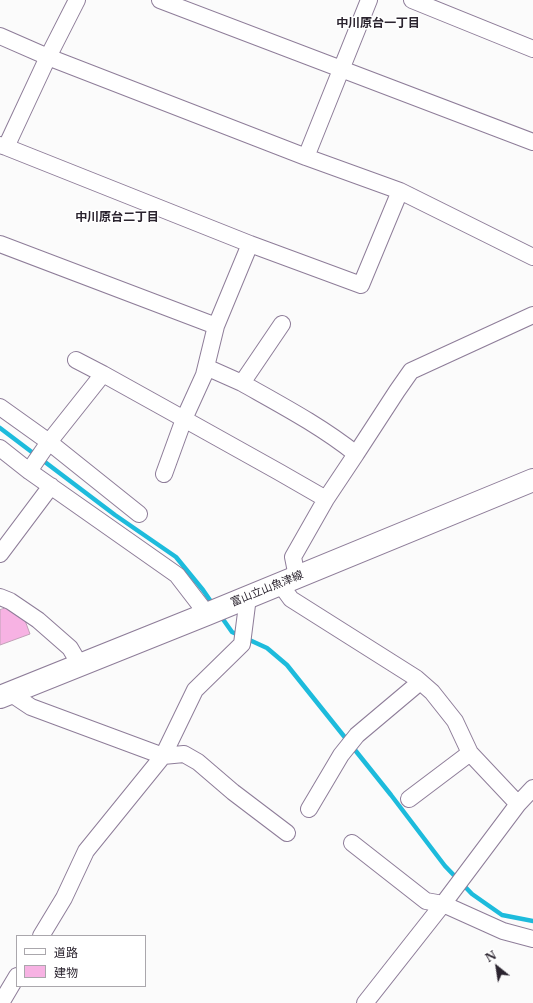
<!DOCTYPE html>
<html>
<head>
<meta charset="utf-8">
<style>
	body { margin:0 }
	#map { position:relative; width:533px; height:1003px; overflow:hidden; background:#fbfbfb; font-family:"Libre Baskerville","Noto Sans JP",serif }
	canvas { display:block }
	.legend { position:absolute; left:16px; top:935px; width:130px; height:52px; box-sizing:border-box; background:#fff; border:1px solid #aaa7ac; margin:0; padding:5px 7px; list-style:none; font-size:12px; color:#2b242f }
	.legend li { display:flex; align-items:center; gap:8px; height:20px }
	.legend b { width:20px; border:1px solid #aaa7ac }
	.north { position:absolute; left:477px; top:947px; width:40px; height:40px; -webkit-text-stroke:3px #fff; paint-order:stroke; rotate:330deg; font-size:11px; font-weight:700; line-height:16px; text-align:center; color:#2b242f }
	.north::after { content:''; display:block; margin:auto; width:14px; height:18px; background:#2b242f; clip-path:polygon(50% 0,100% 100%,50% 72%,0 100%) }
</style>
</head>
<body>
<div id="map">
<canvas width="533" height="1003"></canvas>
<ul class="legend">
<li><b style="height:5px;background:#fff"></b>道路</li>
<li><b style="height:11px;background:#f7b2e3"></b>建物</li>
</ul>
<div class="north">N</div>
</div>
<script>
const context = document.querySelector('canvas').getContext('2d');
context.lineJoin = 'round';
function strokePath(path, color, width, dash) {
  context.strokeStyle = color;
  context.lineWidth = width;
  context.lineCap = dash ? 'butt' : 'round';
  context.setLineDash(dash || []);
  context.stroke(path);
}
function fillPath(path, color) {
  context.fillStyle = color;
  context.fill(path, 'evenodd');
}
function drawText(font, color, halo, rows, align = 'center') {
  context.font = font + ' "Libre Baskerville","Noto Sans JP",serif';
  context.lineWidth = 3;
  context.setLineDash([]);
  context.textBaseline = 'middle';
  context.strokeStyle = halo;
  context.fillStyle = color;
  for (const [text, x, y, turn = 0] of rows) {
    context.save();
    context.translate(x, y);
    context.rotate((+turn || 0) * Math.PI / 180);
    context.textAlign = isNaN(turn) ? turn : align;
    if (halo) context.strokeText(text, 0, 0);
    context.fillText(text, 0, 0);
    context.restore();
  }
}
strokePath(new Path2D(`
	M0 428 115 515 176 557 203 590 214 606
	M220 615 232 632 267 648 287 665 391 795 445 866 472 894 502 915 533 921`), '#1dbbdc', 4.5);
const building = new Path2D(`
	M6 608 23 615 30 634 0 645V610Z`);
fillPath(building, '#f7b2e3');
strokePath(building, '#c1a2b7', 1);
const street = new Path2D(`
	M160 0 533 142
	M412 0 533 49
	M0 36 48 57 306 157 400 191 533 257
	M0 145 6 147 48 57 77 0
	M6 147 250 244
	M306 157 369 0
	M0 244 216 326
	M76 360 103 374
	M206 367 242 383 282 324
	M242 383C281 405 321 426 356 454L397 391 411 371 533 315
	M0 407 49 442 139 514
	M0 448 29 471 177 575 207 614
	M29 471 49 442 103 374 184 419 204 375 216 326 250 244 361 285 400 191
	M164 474 184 419 279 472 326 499 356 454
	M0 554 51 486
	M297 577 293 557 326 499
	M280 584 291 599 416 678 432 692 455 721 470 753 518 804
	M0 597 10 601 38 620 70 648 80 665
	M10 693 31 707 163 756 184 754 198 762 233 792 287 833
	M409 799 470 753
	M309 809 341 755 357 735 420 682
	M352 843 426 901 443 904 503 931 533 939
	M41 936 64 898 86 851 163 756 195 690 242 644 248 597
	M1 1003 17 976
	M365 1003 443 904 518 804 533 788`);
const primary = new Path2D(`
	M0 697 207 614 533 480`);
strokePath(street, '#8e7d99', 18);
strokePath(primary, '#8e7d99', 24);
strokePath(street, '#fff', 16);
strokePath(primary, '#fff', 22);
drawText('11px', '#2b242f', '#fff', [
	["富山立山魚津線",267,589,-22]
]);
drawText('bold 12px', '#2b242f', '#fff', [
	["中川原台一丁目",378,24],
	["中川原台二丁目",117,218]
]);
</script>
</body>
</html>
